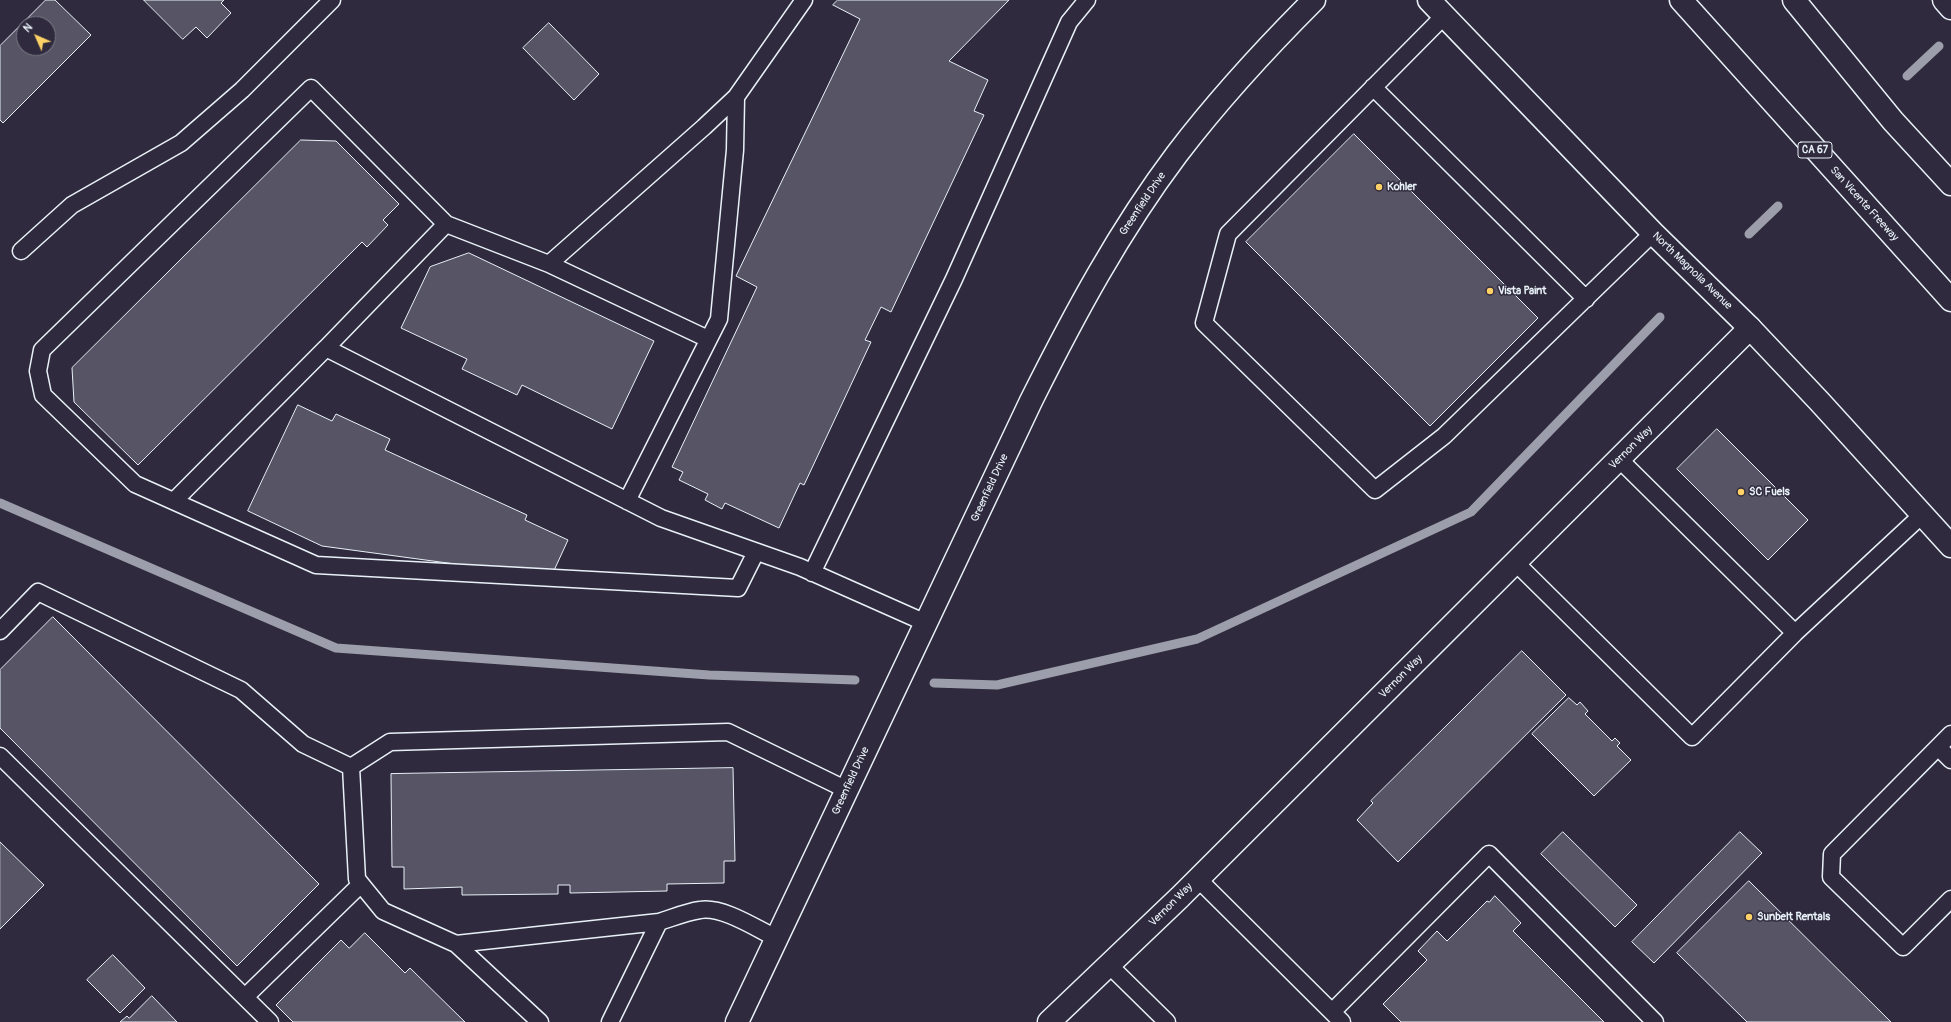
<!DOCTYPE html>
<html>
<head>
<meta charset="utf-8">
<style>
	body { margin:0 }
	#map { position:relative; width:1951px; height:1022px; overflow:hidden; background:#2f2a3d; font-family:Pangolin,sans-serif }
	canvas { display:block }
	.north { position:absolute; left:16px; top:16px; width:40px; height:40px; box-sizing:border-box; background:#2f2a3d; border:1px solid #797a88; border-radius:50%; rotate:315deg; font-size:11px; font-weight:700; line-height:16px; text-align:center; color:#e8f1f8 }
	.north::after { content:''; display:block; margin:auto; width:14px; height:18px; background:#ffd166; clip-path:polygon(50% 0,100% 100%,50% 72%,0 100%) }
</style>
</head>
<body>
<div id="map">
<canvas width="1951" height="1022"></canvas>
<div class="north">N</div>
</div>
<script>
const context = document.querySelector('canvas').getContext('2d');
context.lineJoin = 'round';
function strokePath(path, color, width, dash) {
  context.strokeStyle = color;
  context.lineWidth = width;
  context.lineCap = dash ? 'butt' : 'round';
  context.setLineDash(dash || []);
  context.stroke(path);
}
function fillPath(path, color) {
  context.fillStyle = color;
  context.fill(path, 'evenodd');
}
function drawText(font, color, halo, rows, align = 'center') {
  context.font = font + ' Pangolin,sans-serif';
  context.lineWidth = 3;
  context.setLineDash([]);
  context.textBaseline = 'middle';
  context.strokeStyle = halo;
  context.fillStyle = color;
  for (const [text, x, y, turn = 0] of rows) {
    context.save();
    context.translate(x, y);
    context.rotate((+turn || 0) * Math.PI / 180);
    context.textAlign = isNaN(turn) ? turn : align;
    if (halo) context.strokeText(text, 0, 0);
    context.fillText(text, 0, 0);
    context.restore();
  }
}
strokePath(new Path2D(`
	M1907 76 1939 46
	M1749 234 1778 206
	M0 503 336 648 709 675 855 680
	M934 683 997 685 1197 639 1471 512 1660 317`), '#9c9fab', 9);
const building = new Path2D(`
	M46 0H55L91 35 3 123 0 120V46ZM24 24H48V48H24Z
	M144 0H224L221 3 231 13 207 38 196 27 183 39Z
	M838 0H1009L949 61 988 80 974 111 984 115 891 312 881 307 865 340 871 342 804 485 800 483 779 528 725 503 722 509 705 500 708 494 679 480 683 472 672 467 757 287 736 276 860 19 833 5Z
	M549 23 599 74 574 100 523 48Z
	M1354 134 1538 318 1430 426 1246 242Z
	M301 140 336 141 399 204 383 220 388 225 367 247 362 242 138 465 74 402 72 368Z
	M469 253 654 341 612 429 522 385 517 395 462 369 467 359 401 328 430 267Z
	M298 405 332 421 336 414 390 439 385 450 527 515 525 520 568 540 551 577 322 546 248 511Z
	M1717 429 1808 520 1768 560 1677 469Z
	M53 617 319 884 237 966 0 728V670Z
	M1522 651 1566 695 1398 862 1357 820 1373 803 1371 801Z
	M1569 698 1577 705 1580 702 1588 711 1585 714 1612 741 1615 738 1620 743 1617 746 1631 760 1594 796 1532 734Z
	M733 768 735 861H724V883L667 884V891L570 893V885H558V894L462 895V887L404 889V867H392L391 774Z
	M1563 832 1637 905 1615 927 1541 854Z
	M1740 832 1762 853 1654 963 1632 942Z
	M0 842 44 885 0 929Z
	M1749 881 1891 1022H1747L1677 953Z
	M1495 896 1521 923 1513 931 1604 1022H1401L1383 1004 1427 960 1418 951 1437 931 1447 941 1487 901 1489 902Z
	M365 933 405 973 410 968 465 1022H293L276 1005 341 940 349 948Z
	M113 955 145 988 120 1013 87 980Z
	M152 996 177 1022H120L127 1016 129 1018Z`);
fillPath(building, '#575565');
strokePath(building, '#e8f1f8', 1);
const lane = new Path2D(`
	M1444 16 1228 234 1204 323 1375 490 1444 436 1653 233
	M1373 87 1586 299
	M736 97 804 0
	M446 224 549 264 704 127 736 97 735 150 719 319 627 501
	M21 251 72 205 181 143 242 90 332 0
	M549 264 708 339
	M1619 459 1795 633
	M174 501 326 348
	M756 552 738 588 316 565 135 484 43 395 38 371 42 350 311 88 446 224 326 348 661 518 800 567 926 623
	M1516 563 1692 737 1795 633 1923 514
	M812 573 954 279 1069 22 1087 0
	M0 631 38 592 241 690 303 744 351 767 357 879 361 884 383 911 456 944 540 1022
	M1951 734 1832 854 1831 877 1903 947 1951 899
	M1938 747 1951 760
	M0 756 270 1022
	M351 767 390 742 728 732 847 790
	M1198 879 1342 1022
	M456 944 659 922
	M1109 965 1167 1022
	M245 997 361 884
	M1332 1012 1489 854 1655 1022
	M610 1022 659 922C672 918 686 912 700 910 723 906 757 929 778 939`);
const street = new Path2D(`
	M1049 1022 1180 897 1750 328`);
const secondary = new Path2D(`
	M1944 0 1951 8
	M737 1022 1031 401C1074 315 1119 231 1177 154 1219 99 1265 49 1314 0`);
const primary = new Path2D(`
	M1429 0 1653 233 1750 328 1819 401 1951 546`);
const highway = new Path2D(`
	M1681 0 1951 300
	M1794 0 1893 121 1951 184`);
strokePath(lane, '#e8f1f8', 19);
strokePath(street, '#e8f1f8', 25);
strokePath(secondary, '#e8f1f8', 25);
strokePath(primary, '#e8f1f8', 25);
strokePath(highway, '#e8f1f8', 25);
strokePath(lane, '#2f2a3d', 16);
strokePath(street, '#2f2a3d', 22);
strokePath(secondary, '#2f2a3d', 22);
strokePath(primary, '#2f2a3d', 22);
strokePath(highway, '#2f2a3d', 22);
for (const [x, y, r, color] of [
	[1379,187,4,"#ffd166"],
	[1490,291,4,"#ffd166"],
	[1741,492,4,"#ffd166"],
	[1749,917,4,"#ffd166"]
]) {
  const dot = new Path2D();
  dot.arc(x, y, r, 0, 2 * Math.PI);
  context.fillStyle = color;
  context.fill(dot);
  strokePath(dot, '#2f2a3d', 1.5);
}
for (const [x, y, w] of [
	[1815,150,34]
]) {
  const box = new Path2D();
  box.roundRect(x - w / 2, y - 8, w, 16, 3);
  context.fillStyle = '#2f2a3d';
  context.fill(box);
  strokePath(box, '#e8f1f8', 1);
}
drawText('bold 10px', '#e8f1f8', null, [
	["CA 67",1815,150]
]);
drawText('bold 11px', '#e8f1f8', '#2f2a3d', [
	["Kohler",1387,187],
	["Vista Paint",1498,291],
	["SC Fuels",1749,492],
	["Sunbelt Rentals",1757,917]
], 'left');
drawText('11px', '#e8f1f8', '#2f2a3d', [
	["Greenfield Drive",1143,204,-56],
	["San Vicente Freeway",1864,204,48],
	["North Magnolia Avenue",1692,271,44],
	["Vernon Way",1631,448,-45],
	["Greenfield Drive",990,488,-65],
	["Vernon Way",1401,677,-45],
	["Greenfield Drive",851,781,-65],
	["Vernon Way",1171,905,-45]
]);
</script>
</body>
</html>
